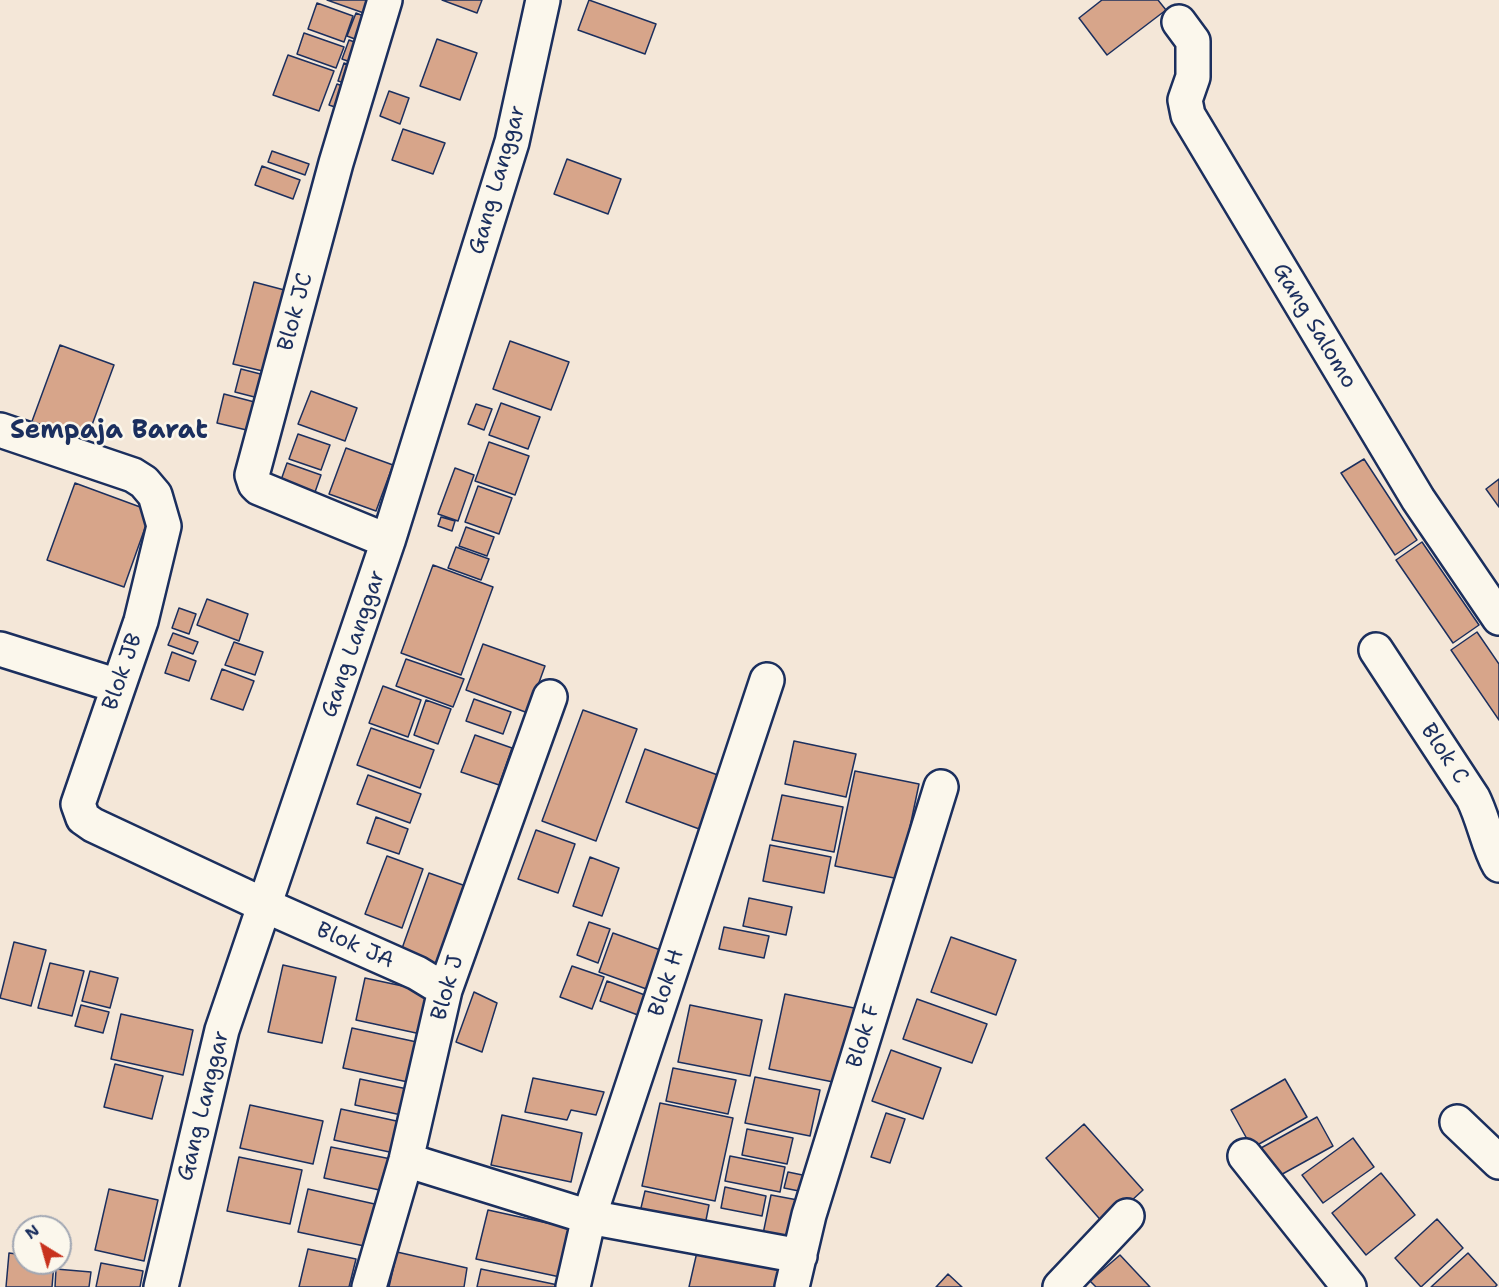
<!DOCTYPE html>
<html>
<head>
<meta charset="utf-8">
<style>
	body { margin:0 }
	#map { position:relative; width:1499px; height:1287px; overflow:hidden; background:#f4e7d8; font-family:"Shantell Sans",sans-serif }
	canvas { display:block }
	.north { position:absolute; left:12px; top:1215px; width:60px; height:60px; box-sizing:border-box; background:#fbf7ec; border:2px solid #a1a7b3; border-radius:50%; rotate:323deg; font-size:16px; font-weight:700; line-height:24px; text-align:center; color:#1b2f5e }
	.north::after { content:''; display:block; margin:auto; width:21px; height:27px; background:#c8321e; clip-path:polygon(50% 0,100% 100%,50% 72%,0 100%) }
</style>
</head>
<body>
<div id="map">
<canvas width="1499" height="1287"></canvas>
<div class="north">N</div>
</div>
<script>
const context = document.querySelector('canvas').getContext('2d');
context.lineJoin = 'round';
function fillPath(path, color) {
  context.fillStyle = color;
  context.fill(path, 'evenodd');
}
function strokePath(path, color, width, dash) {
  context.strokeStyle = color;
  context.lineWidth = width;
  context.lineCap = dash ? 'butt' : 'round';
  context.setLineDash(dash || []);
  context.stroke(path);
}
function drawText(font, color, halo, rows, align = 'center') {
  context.font = font + ' "Shantell Sans",sans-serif';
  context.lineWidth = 5;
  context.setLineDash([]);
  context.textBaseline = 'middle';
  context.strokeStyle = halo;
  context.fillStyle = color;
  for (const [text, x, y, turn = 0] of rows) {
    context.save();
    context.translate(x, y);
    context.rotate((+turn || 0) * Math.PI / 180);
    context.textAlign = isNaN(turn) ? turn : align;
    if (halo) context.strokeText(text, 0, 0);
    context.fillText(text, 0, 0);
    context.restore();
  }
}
const building = new Path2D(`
	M327 0H381L375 17Z
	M442 0H482L477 13Z
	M589 0 656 24 645 54 578 30Z
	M1102 0H1158L1166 10 1107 55 1079 18Z
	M317 3 353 16 344 42 308 29Z
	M356 13 376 21 368 44 347 36Z
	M304 33 344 47 336 68 297 54Z
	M437 39 477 53 460 100 420 86Z
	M349 40 368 47 361 66 342 59Z
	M288 55 334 71 319 111 273 95Z
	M344 63 358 68 352 85 338 81Z
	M337 84 357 91 349 112 329 105Z
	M389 91 409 98 400 124 380 116Z
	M403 129 445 143 433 174 392 160Z
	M272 151 309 164 305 175 268 162Z
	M567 159 621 179 608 214 554 194Z
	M262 166 300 180 293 199 255 185Z
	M254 282 292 292 271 373 233 364Z
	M510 341 569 362 551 410 493 389Z
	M60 345 114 365 85 444 31 424Z
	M241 369 276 378 270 401 235 392Z
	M311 391 357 408 345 441 298 424Z
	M224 394 262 404 255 432 217 423Z
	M501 403 540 417 528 449 489 435Z
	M476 404 492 409 484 430 468 424Z
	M298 434 330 445 321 470 289 459Z
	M489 442 529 456 515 495 475 481Z
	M346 448 393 465 376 511 329 494Z
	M1364 459 1417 540 1395 555 1341 473Z
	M287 463 321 475 314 495 280 483Z
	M455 468 474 475 458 521 438 514Z
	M1499 479V507L1486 489Z
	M75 483 151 511 124 587 47 560Z
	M478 486 512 498 499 534 465 522Z
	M441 517 455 521 452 531 438 526Z
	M466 527 494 537 487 556 459 546Z
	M1422 542 1479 625 1453 643 1396 560Z
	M456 547 489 559 481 580 448 568Z
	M433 565 493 587 461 675 401 653Z
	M207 599 248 614 239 641 197 625Z
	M179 608 196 614 189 634 172 628Z
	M1477 632 1499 664V720L1451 650Z
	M173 633 198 642 193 654 168 645Z
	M234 642 263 652 255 675 225 665Z
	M483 644 545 666 528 713 466 690Z
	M172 652 196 661 189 681 165 673Z
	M406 659 464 679 453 707 396 686Z
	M222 669 254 681 243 710 211 699Z
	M383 686 421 700 408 737 369 723Z
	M474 699 511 712 503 734 466 721Z
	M426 700 451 709 438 744 414 735Z
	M583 710 637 729 596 841 542 821Z
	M371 728 434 750 420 788 357 765Z
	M475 735 512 748 499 785 461 772Z
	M794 741 856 754 846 797 785 784Z
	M645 749 729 779 710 833 626 802Z
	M855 771 919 784 899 879 835 866Z
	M368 775 421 794 410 823 357 804Z
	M782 795 843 807 834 852 772 840Z
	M376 817 408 829 399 854 367 843Z
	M536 830 575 844 558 893 518 879Z
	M770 845 831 857 824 893 763 881Z
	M387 856 423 869 402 928 365 914Z
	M590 857 619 868 602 916 573 906Z
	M429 873 477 890 447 971 400 954Z
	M749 898 792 907 786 935 743 926Z
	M589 922 610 929 598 963 577 955Z
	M724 927 769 936 764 958 719 949Z
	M613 933 666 952 652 991 599 972Z
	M951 937 1016 960 996 1015 931 992Z
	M14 942 46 950 31 1006 0 998Z
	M50 963 84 971 72 1016 38 1008Z
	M283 965 336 977 322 1043 268 1032Z
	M572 966 604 977 592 1009 560 997Z
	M90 971 118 978 110 1008 82 1001Z
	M365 978 440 994 430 1036 356 1020Z
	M607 981 653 998 646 1018 600 1001Z
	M474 992 497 1003 482 1052 456 1042Z
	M785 994 854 1008 838 1083 769 1069Z
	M917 999 987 1024 972 1063 903 1039Z
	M81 1005 109 1012 103 1033 75 1026Z
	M690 1005 762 1020 750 1076 678 1062Z
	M121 1014 193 1030 183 1075 111 1059Z
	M352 1028 426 1044 417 1084 343 1068Z
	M891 1050 941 1068 923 1119 872 1101Z
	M115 1064 163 1076 152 1119 104 1107Z
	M673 1068 736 1080 728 1114 666 1101Z
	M755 1077 820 1090 810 1136 745 1123Z
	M533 1078 604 1092 596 1115 571 1110 567 1120 525 1112Z
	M360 1079 412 1090 406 1116 355 1105Z
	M1285 1079 1307 1117 1252 1148 1231 1110Z
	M660 1103 733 1118 715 1201 642 1186Z
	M250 1105 323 1121 313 1164 240 1148Z
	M341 1109 401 1122 394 1153 334 1140Z
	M886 1113 905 1119 890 1163 871 1157Z
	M502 1115 582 1133 571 1182 491 1165Z
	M1317 1117 1333 1146 1277 1177 1261 1148Z
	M1084 1124 1143 1190 1105 1225 1046 1158Z
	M747 1129 793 1138 787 1164 742 1155Z
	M1353 1138 1374 1167 1323 1203 1302 1175Z
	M331 1147 391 1159 384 1191 324 1178Z
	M730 1156 785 1167 780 1192 725 1181Z
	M239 1157 302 1170 290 1224 227 1211Z
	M788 1172 812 1177 809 1193 784 1188Z
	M1381 1173 1415 1215 1366 1255 1332 1213Z
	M725 1187 766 1196 762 1216 721 1208Z
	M109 1189 158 1200 144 1261 95 1250Z
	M308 1189 379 1205 369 1247 298 1232Z
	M645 1191 709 1205 705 1225 640 1212Z
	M771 1195 803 1201 795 1241 763 1234Z
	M488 1210 570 1228 560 1277 476 1259Z
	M1437 1219 1463 1248 1421 1287 1395 1258Z
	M308 1249 356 1259 349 1287H299Z
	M397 1252 467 1268 464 1287H389Z
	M697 1252 786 1270 783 1287H689Z
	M9 1253 24 1255V1263H54L52 1287H6Z
	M1468 1253 1497 1285 1495 1287H1431Z
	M1120 1255 1150 1287H1096L1090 1281Z
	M101 1263 143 1271 140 1287H96Z
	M56 1269 91 1272 89 1287H55Z
	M481 1269 558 1285V1287H477Z
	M948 1274 962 1287H936Z`);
fillPath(building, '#d7a58a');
strokePath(building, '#1b2f5e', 1.5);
const street = new Path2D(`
	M385 0 336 163 252 475 255 484 259 488 388 541
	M1179 22 1193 41V77L1185 100 1188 115 1418 499 1499 618
	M0 430 133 475 144 482 155 495 164 526 141 621 78 804 83 818 93 825 264 905 417 973 445 990
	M0 649 118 686
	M1376 650 1473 798C1484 820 1488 846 1499 865
	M1457 1122 1499 1162
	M1245 1156 1349 1287
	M406 1160 589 1217 800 1256
	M161 1287 222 1030 388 541 512 142 543 0
	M369 1287 406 1160 445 990 550 697
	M573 1287 589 1217 767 680
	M792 1287 809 1215 941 787
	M1060 1287 1127 1216`);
strokePath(street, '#1b2f5e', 38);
strokePath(street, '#fbf7ec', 33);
drawText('22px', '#1b2f5e', '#fbf7ec', [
	["Gang Langgar",498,180,-74],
	["Blok JC",296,312,-75],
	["Gang Salomo",1314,326,59],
	["Gang Langgar",354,644,-71],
	["Blok JB",123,672,-71],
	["Blok C",1444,754,56],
	["Blok JA",355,946,24],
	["Blok H",667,983,-72],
	["Blok J",448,988,-74],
	["Blok F",864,1036,-73],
	["Gang Langgar",204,1106,-76]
]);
drawText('bold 26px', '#1b2f5e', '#fbf7ec', [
	["Sempaja Barat",109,431]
]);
</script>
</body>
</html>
